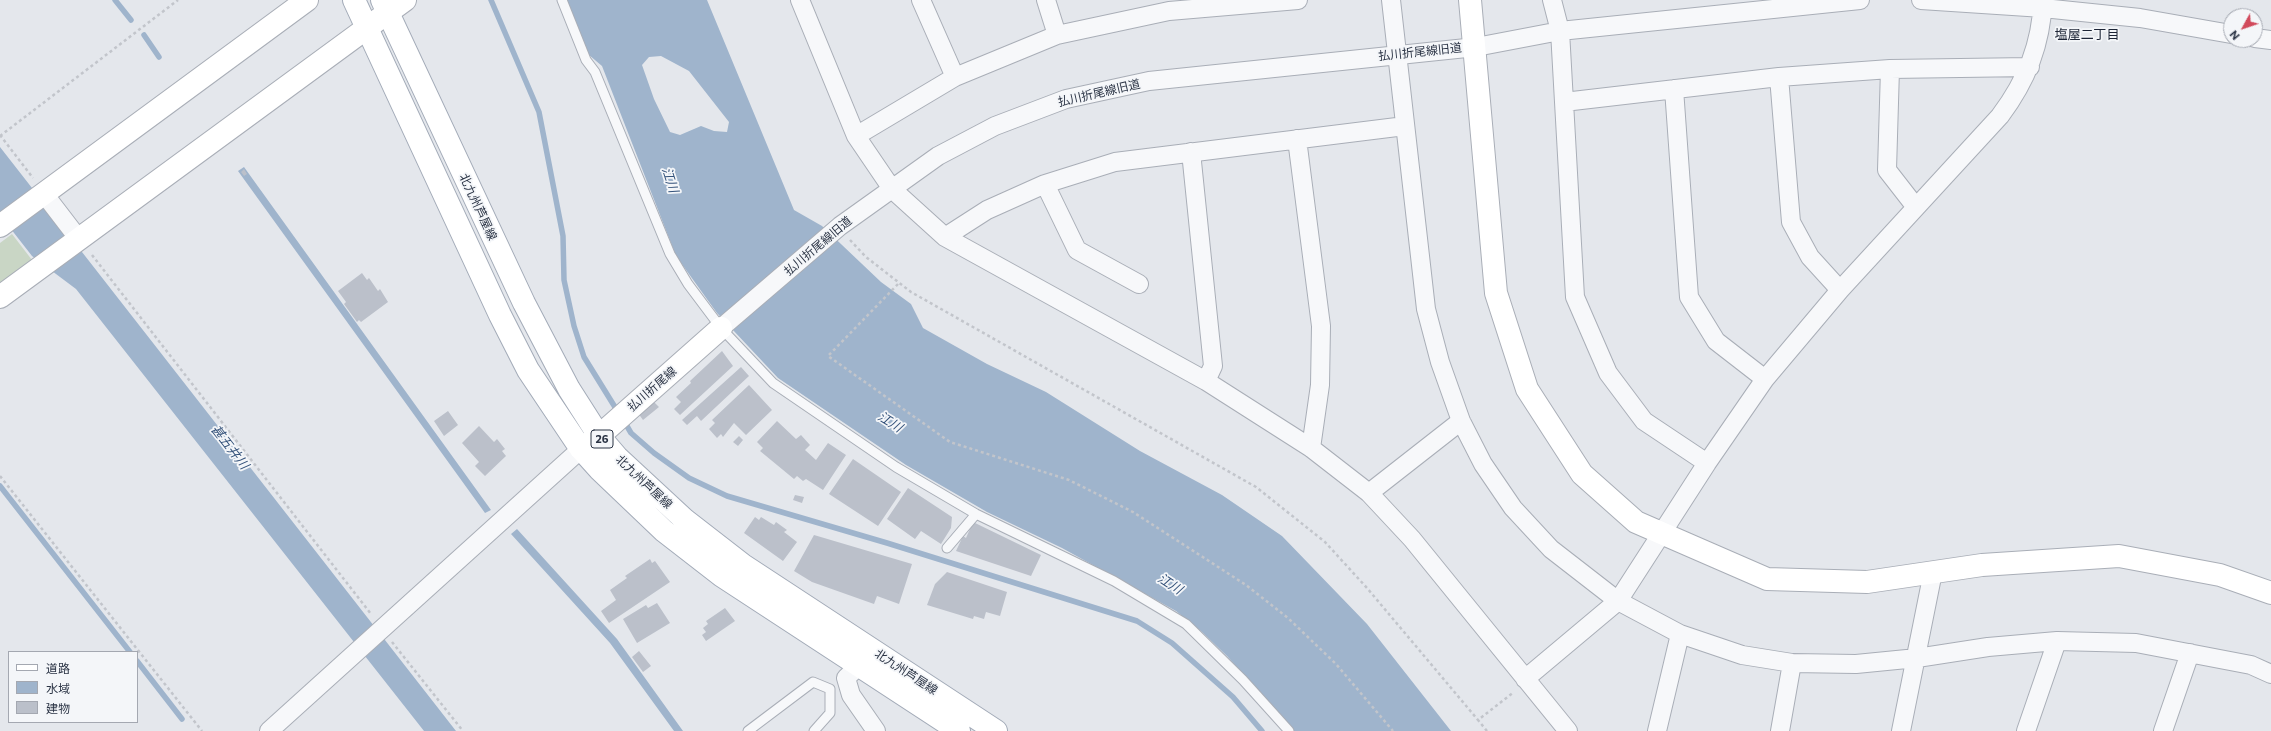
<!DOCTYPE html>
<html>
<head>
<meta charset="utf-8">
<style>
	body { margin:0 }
	#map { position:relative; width:2271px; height:731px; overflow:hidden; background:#e4e7ec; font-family:Commissioner,"Noto Sans JP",sans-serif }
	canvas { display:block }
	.legend { position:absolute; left:8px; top:651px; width:130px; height:72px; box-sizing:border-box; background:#f4f6f9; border:1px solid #a4a8b1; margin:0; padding:5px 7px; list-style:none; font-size:12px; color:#2b3445 }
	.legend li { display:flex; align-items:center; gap:8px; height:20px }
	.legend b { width:20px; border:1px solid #a4a8b1 }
	.north { position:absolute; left:2223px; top:8px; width:40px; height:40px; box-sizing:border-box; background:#f4f6f9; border:1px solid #a4a8b1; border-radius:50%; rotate:230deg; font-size:11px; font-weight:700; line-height:16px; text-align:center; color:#2b3445 }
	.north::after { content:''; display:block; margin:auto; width:14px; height:18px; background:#d1495b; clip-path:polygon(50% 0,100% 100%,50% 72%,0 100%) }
</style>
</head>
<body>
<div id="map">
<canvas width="2271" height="731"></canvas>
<ul class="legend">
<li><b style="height:5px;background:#fff"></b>道路</li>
<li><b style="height:11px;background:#9fb4cc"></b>水域</li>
<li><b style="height:11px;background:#bbc0ca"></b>建物</li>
</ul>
<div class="north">N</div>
</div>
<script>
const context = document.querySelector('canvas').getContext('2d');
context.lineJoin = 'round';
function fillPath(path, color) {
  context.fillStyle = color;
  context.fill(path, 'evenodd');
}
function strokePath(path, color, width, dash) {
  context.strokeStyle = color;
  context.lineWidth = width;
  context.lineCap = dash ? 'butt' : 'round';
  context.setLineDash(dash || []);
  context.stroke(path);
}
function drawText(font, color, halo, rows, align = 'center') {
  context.font = font + ' Commissioner,"Noto Sans JP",sans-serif';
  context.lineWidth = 3.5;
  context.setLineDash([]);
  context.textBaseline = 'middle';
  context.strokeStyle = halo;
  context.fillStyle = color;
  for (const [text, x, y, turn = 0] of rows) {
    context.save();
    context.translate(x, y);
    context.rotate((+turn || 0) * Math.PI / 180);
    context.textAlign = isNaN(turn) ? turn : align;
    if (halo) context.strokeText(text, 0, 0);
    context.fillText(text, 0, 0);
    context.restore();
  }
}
fillPath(new Path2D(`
	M12 234 32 260 0 284V243Z`), '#c9d6c5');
fillPath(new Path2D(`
	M567 0H707L794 210 822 226 881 282 911 304 923 328 987 364 1046 392 1140 451 1222 495 1282 536 1367 624 1451 731H1294L1227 656 1202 632 1176 611 1062 548 987 512 906 465 778 378 717 313 676 256 602 66 589 55ZM661 56 689 71 729 122 727 132 714 131 701 126 680 135 670 132 654 99 642 65 649 57Z
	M0 147 456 731H424L76 289 32 256 0 215Z
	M244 167 491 510 485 513 238 171Z
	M517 529 617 639 683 731H674L610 643 511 534Z`), '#9fb4cc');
strokePath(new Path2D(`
	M115 0 131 20
	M491 0 539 112 563 236 564 280 574 326 584 357 618 412
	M144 35 159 57
	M624 421 631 433 654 453 689 478 727 496 887 543 1137 621 1172 643 1233 697 1262 731
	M0 486 130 652
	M137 661 182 719`), '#9fb4cc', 5.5);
fillPath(new Path2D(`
	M244 169 247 174 244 176 241 172Z
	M362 273 367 280 369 278 378 291 380 289 388 302 361 322 359 320 357 322 344 304 346 302 338 291Z
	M722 351 733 366 680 415 674 409 681 402 676 397 691 383 690 381Z
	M741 367 749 376 701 421 697 416 687 425 682 420Z
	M749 385 772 410 746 435 734 423 723 437 721 434 717 438 709 429 715 423 712 420Z
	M653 401 659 407 643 420 638 413Z
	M448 411 458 425 444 436 434 421Z
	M777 421 796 439 801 435 810 445 805 450 816 460 828 443 846 455 823 490 806 479 803 481 797 476 794 479 760 451 763 448 757 442Z
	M479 426 494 442 497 439 505 449 502 451 506 456 485 476 475 466 479 462 462 443Z
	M739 436 743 440 738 446 733 442Z
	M853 459 901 492 878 526 829 494Z
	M908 488 952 517 951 528 941 544 921 531 915 539 887 519Z
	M795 495 804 497 802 503 793 500Z
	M755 517 759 520 761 517 774 525 776 522 787 530 784 532 797 542 783 561 744 533Z
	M973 522 1041 555 1031 576 956 551 963 536 966 538Z
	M814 535 912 564 899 604 877 596 874 604 812 582 794 571Z
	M650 559 652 563 655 561 670 582 609 623 601 611 616 600 610 590 627 578 625 576Z
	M947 572 1007 592 1000 616 986 612 984 619 974 616 973 619 927 605 935 584Z
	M657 603 670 623 637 643 623 619 646 605 648 608Z
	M725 608 735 621 706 641 702 635 706 632 703 628 708 624 706 621Z
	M639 651 651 666 643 672 632 657Z`), '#bbc0ca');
const lane = new Path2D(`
	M562 0 586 60 595 72 670 254 688 284 721 328 773 383 896 467 976 514 1114 581 1186 624 1243 680 1289 731
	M947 548 976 514
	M748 731 813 682 830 689
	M814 731 830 713V689`);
const street = new Path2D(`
	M800 0 856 136 892 189 945 237 1206 381 1311 448 1369 493 1412 539 1568 731
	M921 0 955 77
	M1046 0 1057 35
	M1391 0 1426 309 1440 362 1461 421 1483 464 1513 508 1551 549 1618 601 1680 634 1742 655 1792 663 1856 664 1917 658 1988 647 2057 641 2136 643 2251 665 2271 674
	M1552 0 1560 31 1575 297 1608 373 1644 421 1707 463
	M1921 0 2043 8 2140 18 2231 34
	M2255 38 2271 40
	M1890 69 1887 170 1915 206
	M1779 77 1791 222 1810 257 1840 290
	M1674 89 1689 297 1716 341 1765 379
	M1564 102 1779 77 1890 69 2030 67
	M856 136 955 77 1057 35 1169 11 1298 0
	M1297 139 1321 326 1320 385 1311 448
	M1191 152 1213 366 1206 381
	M1045 184 1077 250 1139 284
	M45 195 78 238
	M945 237 987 210 1045 184 1115 162 1405 126
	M721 328 840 226 938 156 995 126 1066 99 1149 81 1476 47 1560 31 1860 0
	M1369 493 1461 421
	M869 656 846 678 851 695 876 731
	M1525 679 1618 601 1707 463 1765 379 1840 290 2000 116C2027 80 2041 44 2043 0
	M269 731 581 449
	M1657 731 1680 634
	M1780 731 1792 663
	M1901 731 1933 572
	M2026 731 2057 641
	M2163 731 2190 653`);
const secondary = new Path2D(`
	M1470 0 1496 293 1527 389 1582 474 1636 522 1767 579 1867 582 1982 565 2119 556 2220 575 2271 593
	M0 226 307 0
	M0 297 405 0
	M583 447 599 436 721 328`);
const primary = new Path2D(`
	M354 0 500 315 528 370 581 449 599 469 664 531 722 576 959 731
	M382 0 524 303 569 389 599 436 617 457 685 520 743 565 996 731`);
strokePath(lane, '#a9aeb7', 11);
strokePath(street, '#a9aeb7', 20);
strokePath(secondary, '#a9aeb7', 24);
strokePath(primary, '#a3abb8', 24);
strokePath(new Path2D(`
	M0 135 33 178
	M0 136 178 0
	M850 240 866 257 911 292 1256 487 1325 542 1367 588 1478 720
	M92 255 371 614
	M898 284 828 356 950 442 1069 480 1133 512 1246 585 1288 618 1336 664 1393 731
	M0 476 202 731
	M392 642 463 731
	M1487 731 1478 720 1514 692`), '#c2c5cb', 2.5, [3, 3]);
strokePath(lane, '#f7f8fa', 9);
strokePath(street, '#f7f8fa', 18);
strokePath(secondary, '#fff', 22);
strokePath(primary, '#fff', 22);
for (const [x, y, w] of [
	[602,439,22]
]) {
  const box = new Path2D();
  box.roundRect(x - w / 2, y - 9, w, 18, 3);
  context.fillStyle = '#f4f6f9';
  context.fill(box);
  strokePath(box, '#2b3445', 1);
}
drawText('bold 11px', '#2b3445', null, [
	["26",602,439]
]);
drawText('12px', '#2b3445', '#f4f6f9', [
	["払川折尾線旧道",1420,52,-6],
	["払川折尾線旧道",1099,93,-13],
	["北九州芦屋線",478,207,65],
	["払川折尾線旧道",818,246,-40],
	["払川折尾線",652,389,-41],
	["北九州芦屋線",644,482,43],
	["北九州芦屋線",906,672,33]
]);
drawText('13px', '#1d2536', '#f4f6f9', [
	["塩屋二丁目",2087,35]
]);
drawText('italic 13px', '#34527a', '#f4f6f9', [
	["江川",670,180,72],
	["江川",890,422,32],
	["甚五井川",230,447,52],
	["江川",1170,584,33]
]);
</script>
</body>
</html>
